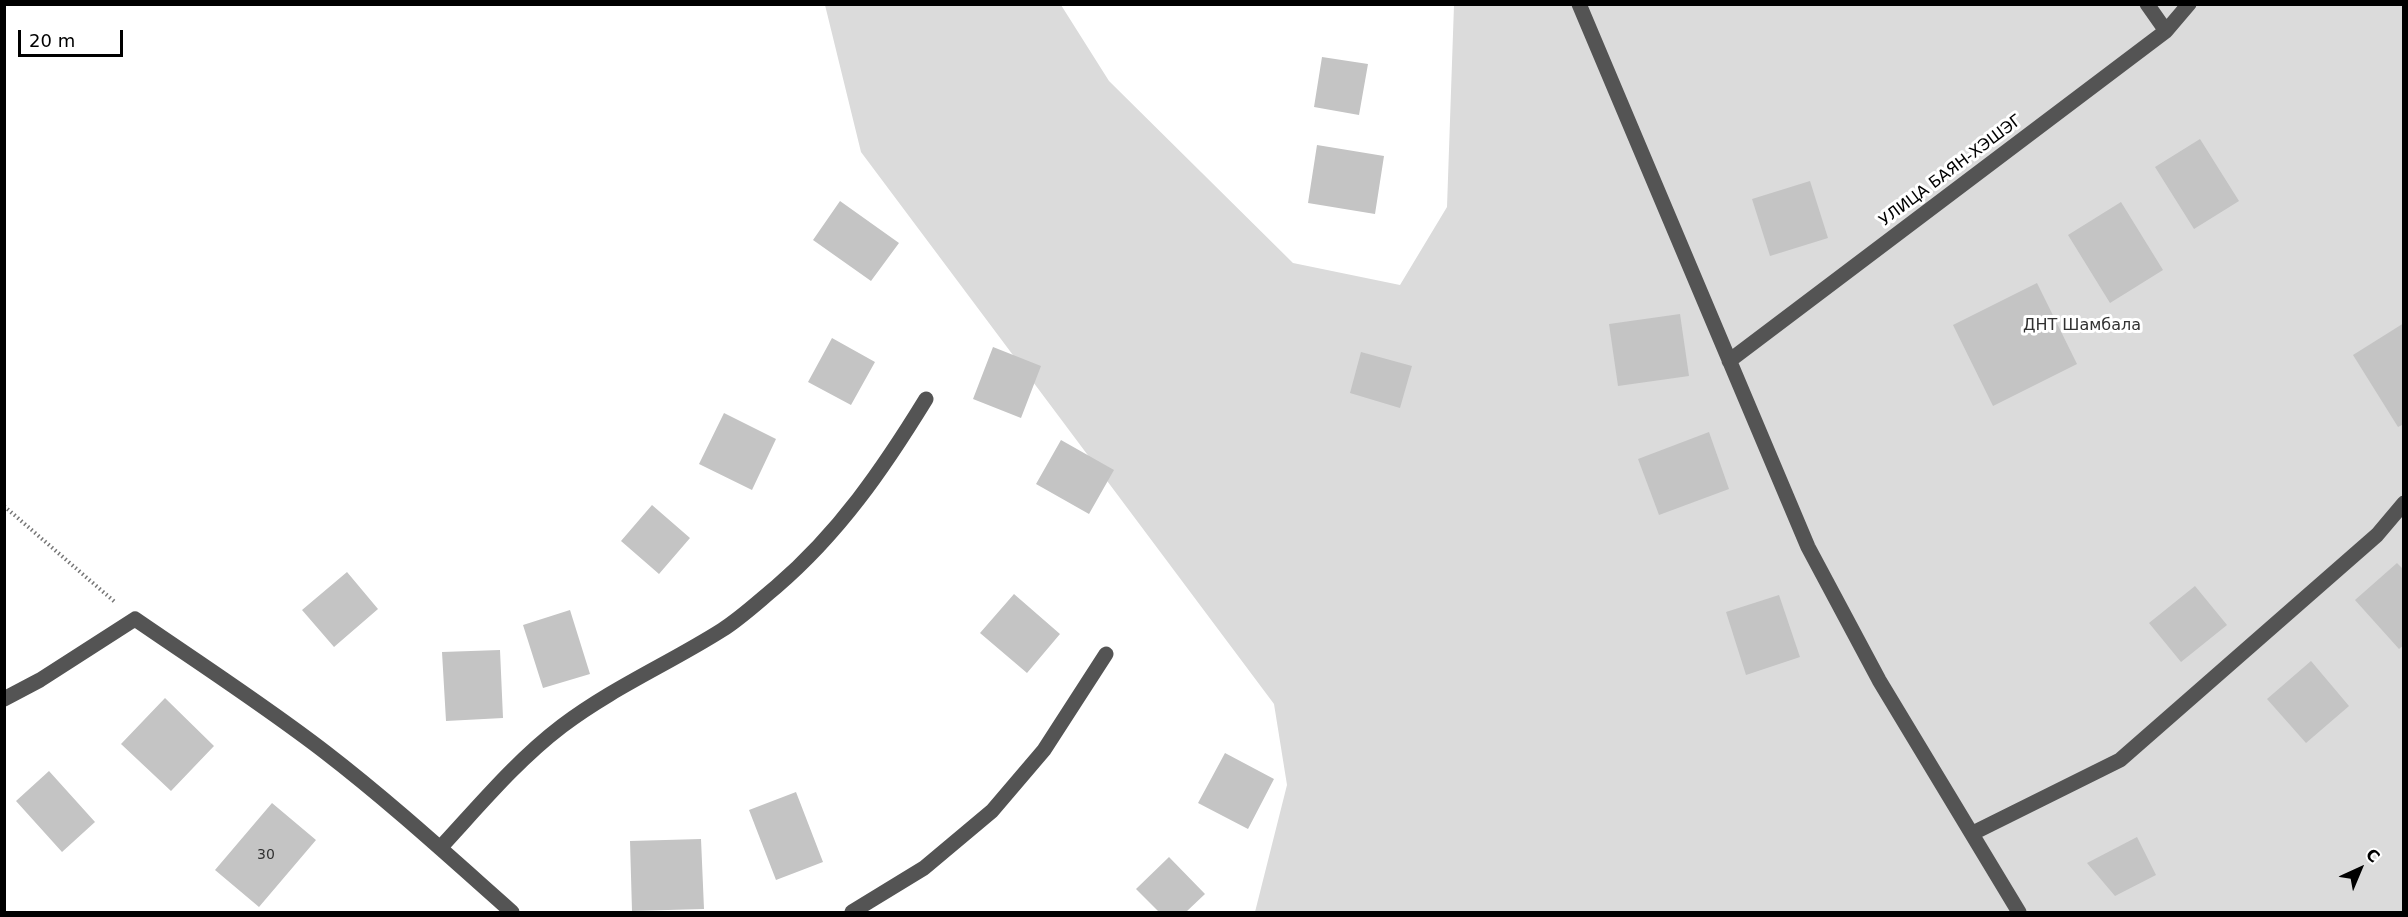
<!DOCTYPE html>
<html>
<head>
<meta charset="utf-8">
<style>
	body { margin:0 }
	#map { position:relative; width:2408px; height:917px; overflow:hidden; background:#fff; font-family:"DejaVu Sans",sans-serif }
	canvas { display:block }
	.frame { position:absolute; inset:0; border:6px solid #000; pointer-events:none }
	.north { position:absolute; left:2330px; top:839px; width:60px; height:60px; -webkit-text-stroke:4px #fff; paint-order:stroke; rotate:44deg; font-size:16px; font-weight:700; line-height:24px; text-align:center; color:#000 }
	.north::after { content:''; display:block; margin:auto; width:21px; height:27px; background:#000; clip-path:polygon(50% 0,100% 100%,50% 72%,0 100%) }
	.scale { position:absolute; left:18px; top:30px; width:105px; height:27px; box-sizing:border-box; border:3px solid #000; border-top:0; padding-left:8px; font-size:18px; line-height:21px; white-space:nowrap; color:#000; -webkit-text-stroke:4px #fff; paint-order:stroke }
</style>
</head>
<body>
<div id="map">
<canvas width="2408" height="917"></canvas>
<div class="frame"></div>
<div class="north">С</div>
<div class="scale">20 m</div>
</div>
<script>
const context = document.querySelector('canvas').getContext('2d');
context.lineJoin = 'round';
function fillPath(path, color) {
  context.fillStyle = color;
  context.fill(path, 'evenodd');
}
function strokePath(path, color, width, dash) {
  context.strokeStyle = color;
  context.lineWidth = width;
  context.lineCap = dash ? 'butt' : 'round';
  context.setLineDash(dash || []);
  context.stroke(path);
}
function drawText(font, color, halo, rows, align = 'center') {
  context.font = font + ' "DejaVu Sans",sans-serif';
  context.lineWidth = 6;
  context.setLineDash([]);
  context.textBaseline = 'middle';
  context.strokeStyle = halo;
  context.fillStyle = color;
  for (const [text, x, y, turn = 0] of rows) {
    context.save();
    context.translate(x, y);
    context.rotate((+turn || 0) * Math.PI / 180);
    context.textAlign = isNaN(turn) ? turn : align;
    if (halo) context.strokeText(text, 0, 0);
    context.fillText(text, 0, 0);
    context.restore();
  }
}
fillPath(new Path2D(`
	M825 5H1061L1109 81 1293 263 1400 285 1447 207 1454 5H2403V912H1255L1287 785 1274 704 861 152Z`), '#dbdbdb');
fillPath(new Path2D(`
	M1322 57 1368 64 1359 115 1314 107Z
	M2200 139 2239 201 2194 229 2155 167Z
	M1317 145 1384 156 1375 214 1308 203Z
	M1810 181 1828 238 1770 256 1752 199Z
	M840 201 899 243 871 281 813 240Z
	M2121 202 2163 270 2110 303 2068 235Z
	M2037 283 2077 364 1993 406 1953 325Z
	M1680 314 1689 376 1618 386 1609 324Z
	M2404 323V424L2398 427 2353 355Z
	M832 338 875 362 851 405 808 382Z
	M993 347 1041 366 1021 418 973 399Z
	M1361 352 1412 366 1400 408 1350 393Z
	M724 413 776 439 752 490 699 464Z
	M1709 432 1729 489 1659 515 1638 459Z
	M1061 440 1114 470 1089 514 1036 484Z
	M652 505 690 538 659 574 621 541Z
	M2397 563 2404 570V645L2399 649 2355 600Z
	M347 572 378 609 334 647 302 610Z
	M2195 586 2227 625 2181 662 2149 623Z
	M1014 594 1060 634 1027 673 980 633Z
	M1779 595 1800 657 1746 675 1726 612Z
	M570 610 590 674 543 688 523 625Z
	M500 650 503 718 446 721 442 652Z
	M2311 661 2349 706 2306 743 2267 699Z
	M165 698 214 746 171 791 121 744Z
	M1225 753 1274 779 1248 829 1198 803Z
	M49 771 95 822 62 852 16 801Z
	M796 792 823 862 776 880 749 810Z
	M272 803 316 840 259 907 215 870Z
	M2137 837 2156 875 2115 896 2087 863Z
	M701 839 704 909 632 911 630 841Z
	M1169 857 1205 894 1186 912H1159L1136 889Z`), '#c4c4c4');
strokePath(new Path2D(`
	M4 506 116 603`), '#767676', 4, [1.5, 3]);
strokePath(new Path2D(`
	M1579 4 1808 547 1879 680 2019 912
	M2147 4 2166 31
	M1729 361 2166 31 2189 4
	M4 699 40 680 135 619C199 663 264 705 325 752 390 802 451 858 512 912
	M1973 833 2120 760 2377 535 2404 503
	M440 848C479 806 516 761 562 726 612 688 670 663 722 630 741 618 759 601 776 587 839 533 883 469 926 399
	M852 912 924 868 992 811 1044 750 1106 654`), '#545454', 15);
drawText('14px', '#313131', null, [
	["30",266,855]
]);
drawText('16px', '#000', '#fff', [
	["УЛИЦА БАЯН-ХЭШЭГ",1951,171,-37]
]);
drawText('16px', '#323232', '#fff', [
	["ДНТ Шамбала",2082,326]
]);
</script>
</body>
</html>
